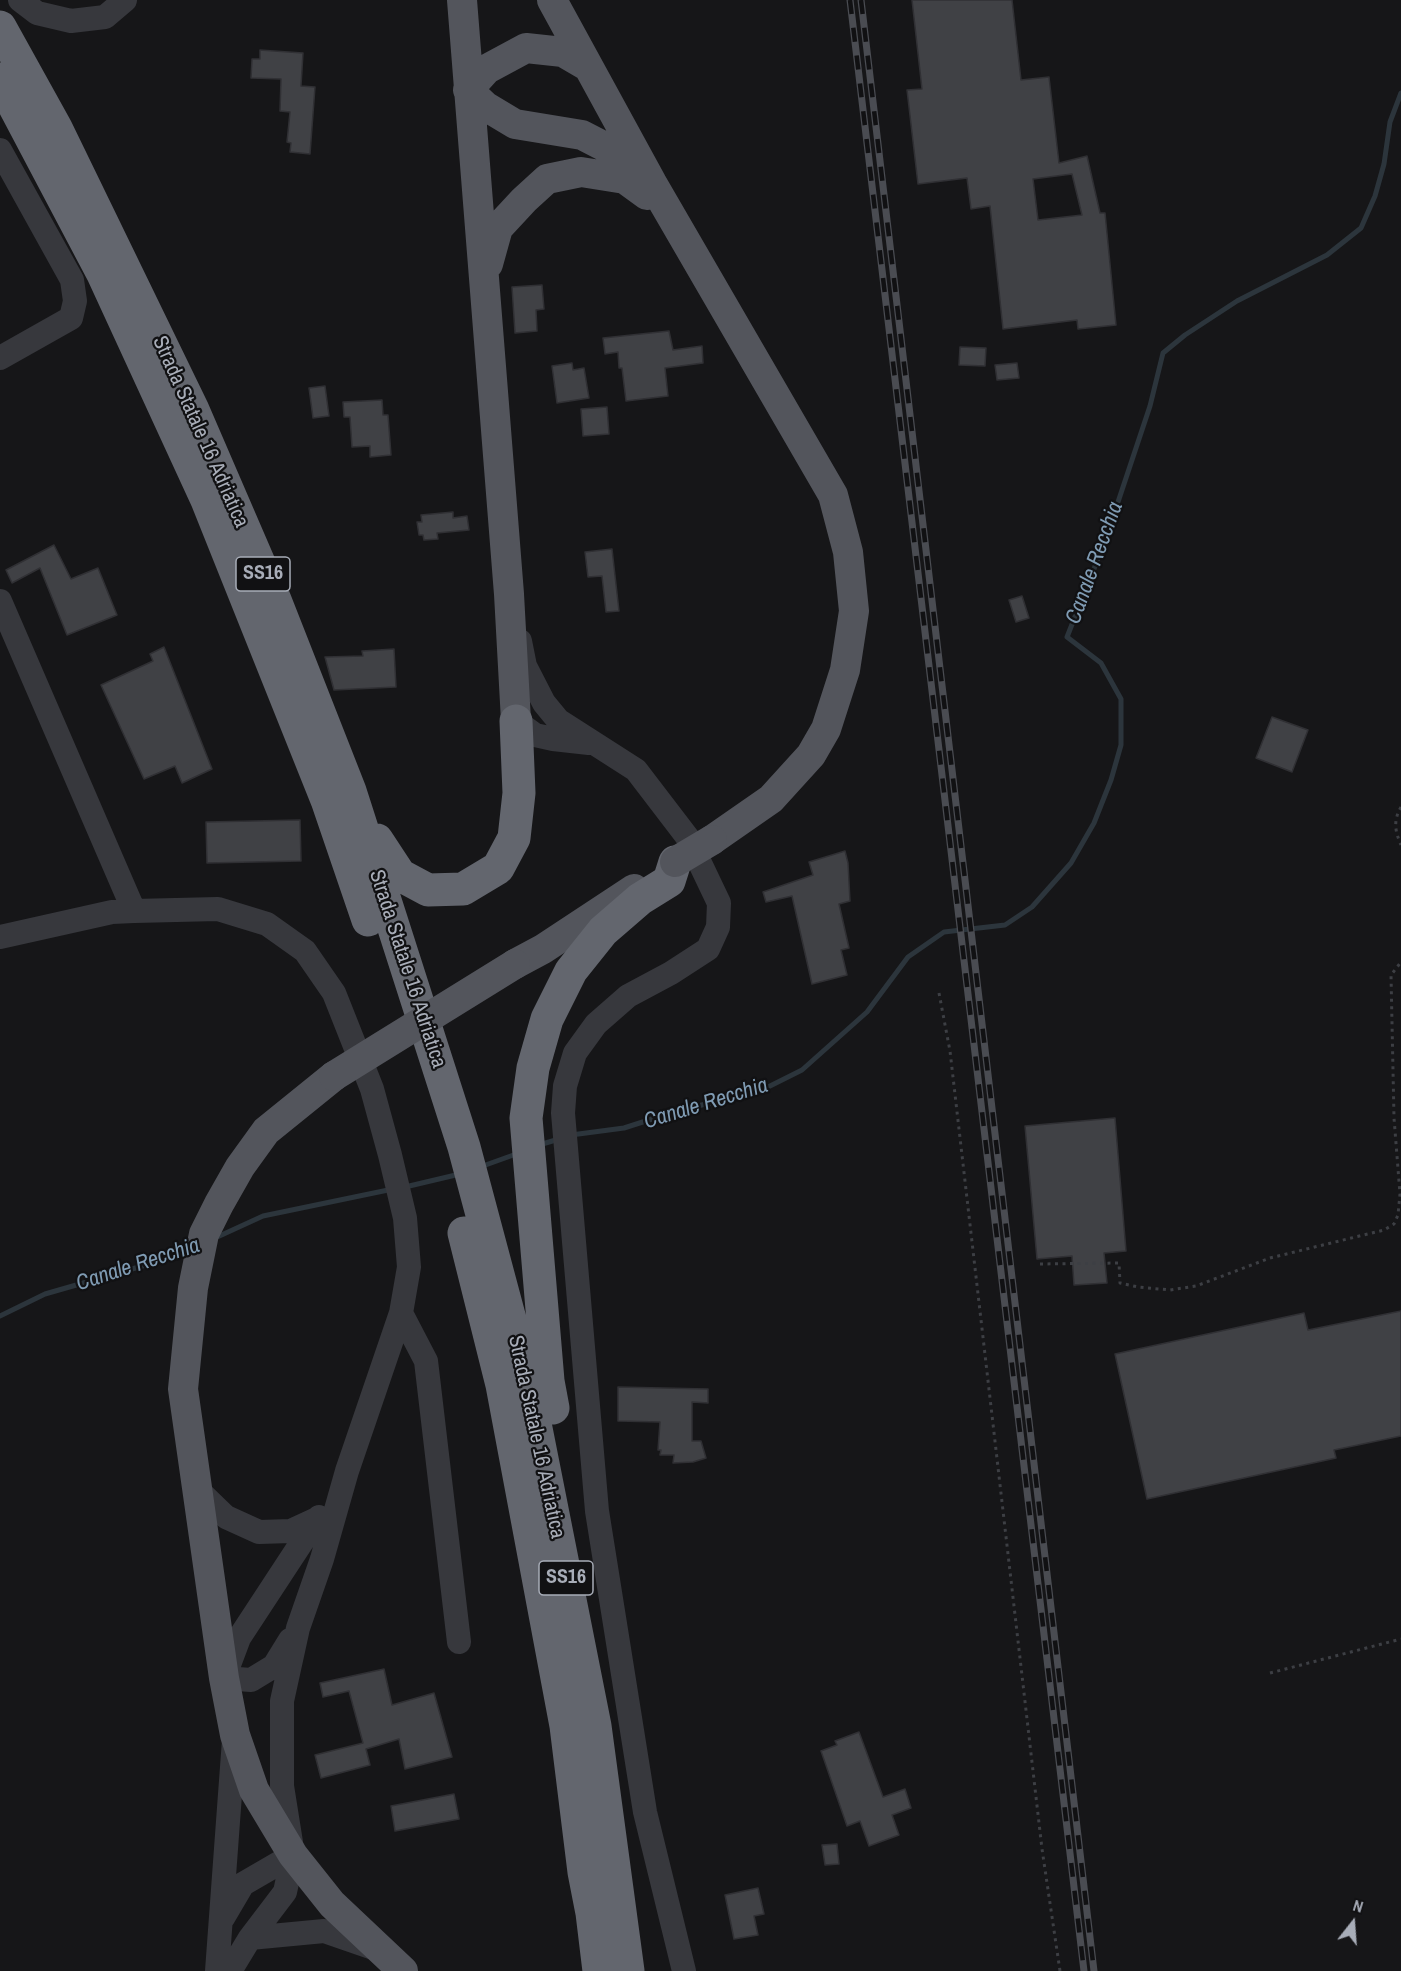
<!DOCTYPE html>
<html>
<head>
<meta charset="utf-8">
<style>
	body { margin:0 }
	#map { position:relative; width:1401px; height:1971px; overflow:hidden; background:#161618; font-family:"Archivo Narrow",sans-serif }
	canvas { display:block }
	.north { position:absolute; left:1323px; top:1893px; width:60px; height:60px; -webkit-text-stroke:4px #111113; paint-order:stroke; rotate:17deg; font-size:16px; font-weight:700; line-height:24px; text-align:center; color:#a8adb8 }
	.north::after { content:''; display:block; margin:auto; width:21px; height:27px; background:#a8adb8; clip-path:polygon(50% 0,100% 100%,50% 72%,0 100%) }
</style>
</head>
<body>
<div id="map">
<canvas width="1401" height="1971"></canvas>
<div class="north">N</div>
</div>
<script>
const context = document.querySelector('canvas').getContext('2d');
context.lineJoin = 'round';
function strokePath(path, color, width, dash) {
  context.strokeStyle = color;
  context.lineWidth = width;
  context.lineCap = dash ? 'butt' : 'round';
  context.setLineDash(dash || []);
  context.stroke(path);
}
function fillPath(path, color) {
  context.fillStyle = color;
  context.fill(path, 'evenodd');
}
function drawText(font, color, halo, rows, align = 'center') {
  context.font = font + ' "Archivo Narrow",sans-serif';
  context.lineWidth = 4.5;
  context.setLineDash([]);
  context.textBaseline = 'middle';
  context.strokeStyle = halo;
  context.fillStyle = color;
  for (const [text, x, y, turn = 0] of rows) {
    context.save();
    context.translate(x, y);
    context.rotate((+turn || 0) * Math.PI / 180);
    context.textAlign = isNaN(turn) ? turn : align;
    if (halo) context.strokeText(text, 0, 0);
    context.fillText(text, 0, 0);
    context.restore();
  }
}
strokePath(new Path2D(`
	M571 1135 624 1128 680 1110 758 1092 802 1070 867 1012 908 957 944 932 1005 925 1032 907 1071 863 1094 823 1111 780 1121 745V699L1101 663 1067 637 1105 541 1150 406 1163 353 1185 335 1237 301 1327 255 1361 228 1375 196 1384 164 1390 122 1401 93
	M539 1145 559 1139
	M480 1167 519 1153
	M405 1187 460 1174
	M215 1238 263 1216 393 1189
	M0 1316 45 1294 191 1252`), '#2c353c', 5);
const building = new Path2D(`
	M912 0H1012L1021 80 1049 77 1059 163 1087 156 1100 213H1105L1116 325 1078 329 1077 320 1003 329 990 206 971 209 967 178 918 184 907 90 922 89ZM1072 174 1082 215 1038 220 1033 179Z
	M260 50 303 53 301 86 315 87 310 154 290 152 291 143 287 142 290 112 280 111 281 79 251 78 252 59H260Z
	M542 285 544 309 536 310 537 331 515 333 512 287Z
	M669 331 673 350 702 346 703 363 665 368 668 396 626 401 622 368H619L618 352 605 354 603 338Z
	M960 347 986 348 985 366 959 365Z
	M572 363 573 370 584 368 589 398 557 403 552 366Z
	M1017 363 1019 378 997 380 995 365Z
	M325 386 329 416 313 418 309 388Z
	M382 400 383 415H388L391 455 370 457V446L352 447 350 417H344L343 402Z
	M607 407 609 434 583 436 581 409Z
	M453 512V518L467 516 469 530 437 533 438 539 424 540 423 535H419L417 522H422L421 515Z
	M54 545 71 579 98 568 117 615 67 635 40 568 12 583 6 570Z
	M612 549 619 611 606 612 602 576 588 577 585 552Z
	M1022 596 1029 618 1016 622 1009 600Z
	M164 647 212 769 182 783 175 766 144 779 101 685 153 661 150 654Z
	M394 649 396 687 334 690 325 657 363 656 362 651Z
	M1272 717 1308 730 1292 772 1256 758Z
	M300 820 301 861 207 863 206 822Z
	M845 851 848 863 850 901 839 904 849 948 841 950 847 975 812 984 792 896 766 902 763 892 813 875 809 862Z
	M1115 1118 1126 1251 1104 1253 1107 1283 1074 1285 1072 1256 1037 1259 1025 1126Z
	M1401 1311V1436L1334 1450 1336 1458 1147 1499 1115 1354 1304 1313 1308 1330Z
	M618 1387 708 1389V1403L692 1402V1441H701L706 1458 693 1462 673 1463 674 1455H660L661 1450H658L660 1422 618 1421Z
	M384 1669 392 1705 434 1693 452 1757 405 1769 399 1739 366 1749 370 1765 321 1778 315 1755 363 1743 349 1691 323 1697 320 1683Z
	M859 1732 883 1797 905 1789 911 1808 892 1815 899 1835 869 1846 860 1821 847 1826 821 1751 837 1745 835 1741Z
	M454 1794 459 1819 395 1831 391 1806Z
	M837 1844 839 1864 825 1865 822 1845Z
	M758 1888 764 1914 754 1916 758 1935 734 1939 725 1895Z`);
fillPath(building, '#404145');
strokePath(building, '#303034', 1.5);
strokePath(new Path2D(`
	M1401 807C1393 821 1395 831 1401 845
	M939 993 950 1051 1042 1849 1060 1971
	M1040 1264 1119 1263 1120 1283 1138 1287 1170 1290 1196 1286 1270 1258 1384 1230 1394 1224 1398 1215 1400 1194 1394 1118 1391 975 1401 962
	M1270 1673 1401 1639`), '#3d3f44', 3, [3, 4.5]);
strokePath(new Path2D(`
	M20 0 37 13 71 21 105 17 125 0
	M0 150 72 280 75 301 71 318 0 358
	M0 601 134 911
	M520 641 525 666 544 703 558 720 636 770 688 838 719 903 718 927 708 949 671 973 628 996 596 1024 575 1053 565 1086 563 1113 597 1511 645 1812 684 1971
	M516 721 535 735 553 739 589 743
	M0 937 112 912 134 911 218 909 267 924 305 951 334 993 372 1089 390 1155 405 1218 409 1267 401 1313 347 1471 322 1559 298 1628 282 1701V1786L293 1855 285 1892 250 1938
	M401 1313 426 1361 459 1642
	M195 1487 226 1517 259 1532 291 1531 317 1519 319 1517
	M290 1640 274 1666 251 1680 224 1678 239 1638 317 1519
	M223 1918 243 1884 293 1855
	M217 1971 234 1740
	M230 1971 250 1938 324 1931 376 1949`), '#37383d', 24);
strokePath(new Path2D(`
	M462 0 509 594 516 721
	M552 0 652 183 833 495 848 552 854 611 845 670 826 729 811 755 771 799 712 840
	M587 66 563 52 526 48 487 69 468 90 485 106 515 124 582 135 613 151 640 173
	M488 264 498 228 524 200 547 179 581 172 625 179 647 195
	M515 964 543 949 634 889
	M334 1076 266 1131 240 1167 219 1204 204 1234 193 1288 183 1389 224 1678 235 1735 254 1790 293 1855 332 1904 403 1971`), '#53555c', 30);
strokePath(new Path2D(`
	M0 27 56 128 193 410 275 600 350 791 464 1147 527 1383 595 1726 628 1971
	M0 79 103 274 207 500 327 800 368 920
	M377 840 400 875 428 890 463 889 498 868 514 838 519 793 516 721
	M464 1233 502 1385 566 1726 584 1872 592 1913 599 1971
	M553 1408 548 1381 526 1118 533 1068 547 1019 571 971 603 931 640 899 669 881 675 862`), '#63666e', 33);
const rail = new Path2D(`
	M850 0 1084 1971
	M861 0 1094 1971`);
strokePath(rail, '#4a4c52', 7);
strokePath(rail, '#111113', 4.5, [14]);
strokePath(new Path2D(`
	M675 862 712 840
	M334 1076 515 964`), '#53555c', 30);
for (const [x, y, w] of [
	[263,574,54],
	[566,1578,54]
]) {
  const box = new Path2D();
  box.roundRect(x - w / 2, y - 17, w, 34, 4.5);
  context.fillStyle = '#111113';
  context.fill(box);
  strokePath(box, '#a8adb8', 1.5);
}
drawText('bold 20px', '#a8adb8', null, [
	["SS16",263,574],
	["SS16",566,1578]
]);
drawText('21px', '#a8adb8', '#111113', [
	["Strada Statale 16 Adriatica",200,432,66],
	["Strada Statale 16 Adriatica",407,969,72],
	["Strada Statale 16 Adriatica",536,1437,78]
]);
drawText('italic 22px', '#7f9bb3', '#111113', [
	["Canale Recchia",1095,563,-70],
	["Canale Recchia",706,1104,-17],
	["Canale Recchia",138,1265,-18]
]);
</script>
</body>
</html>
